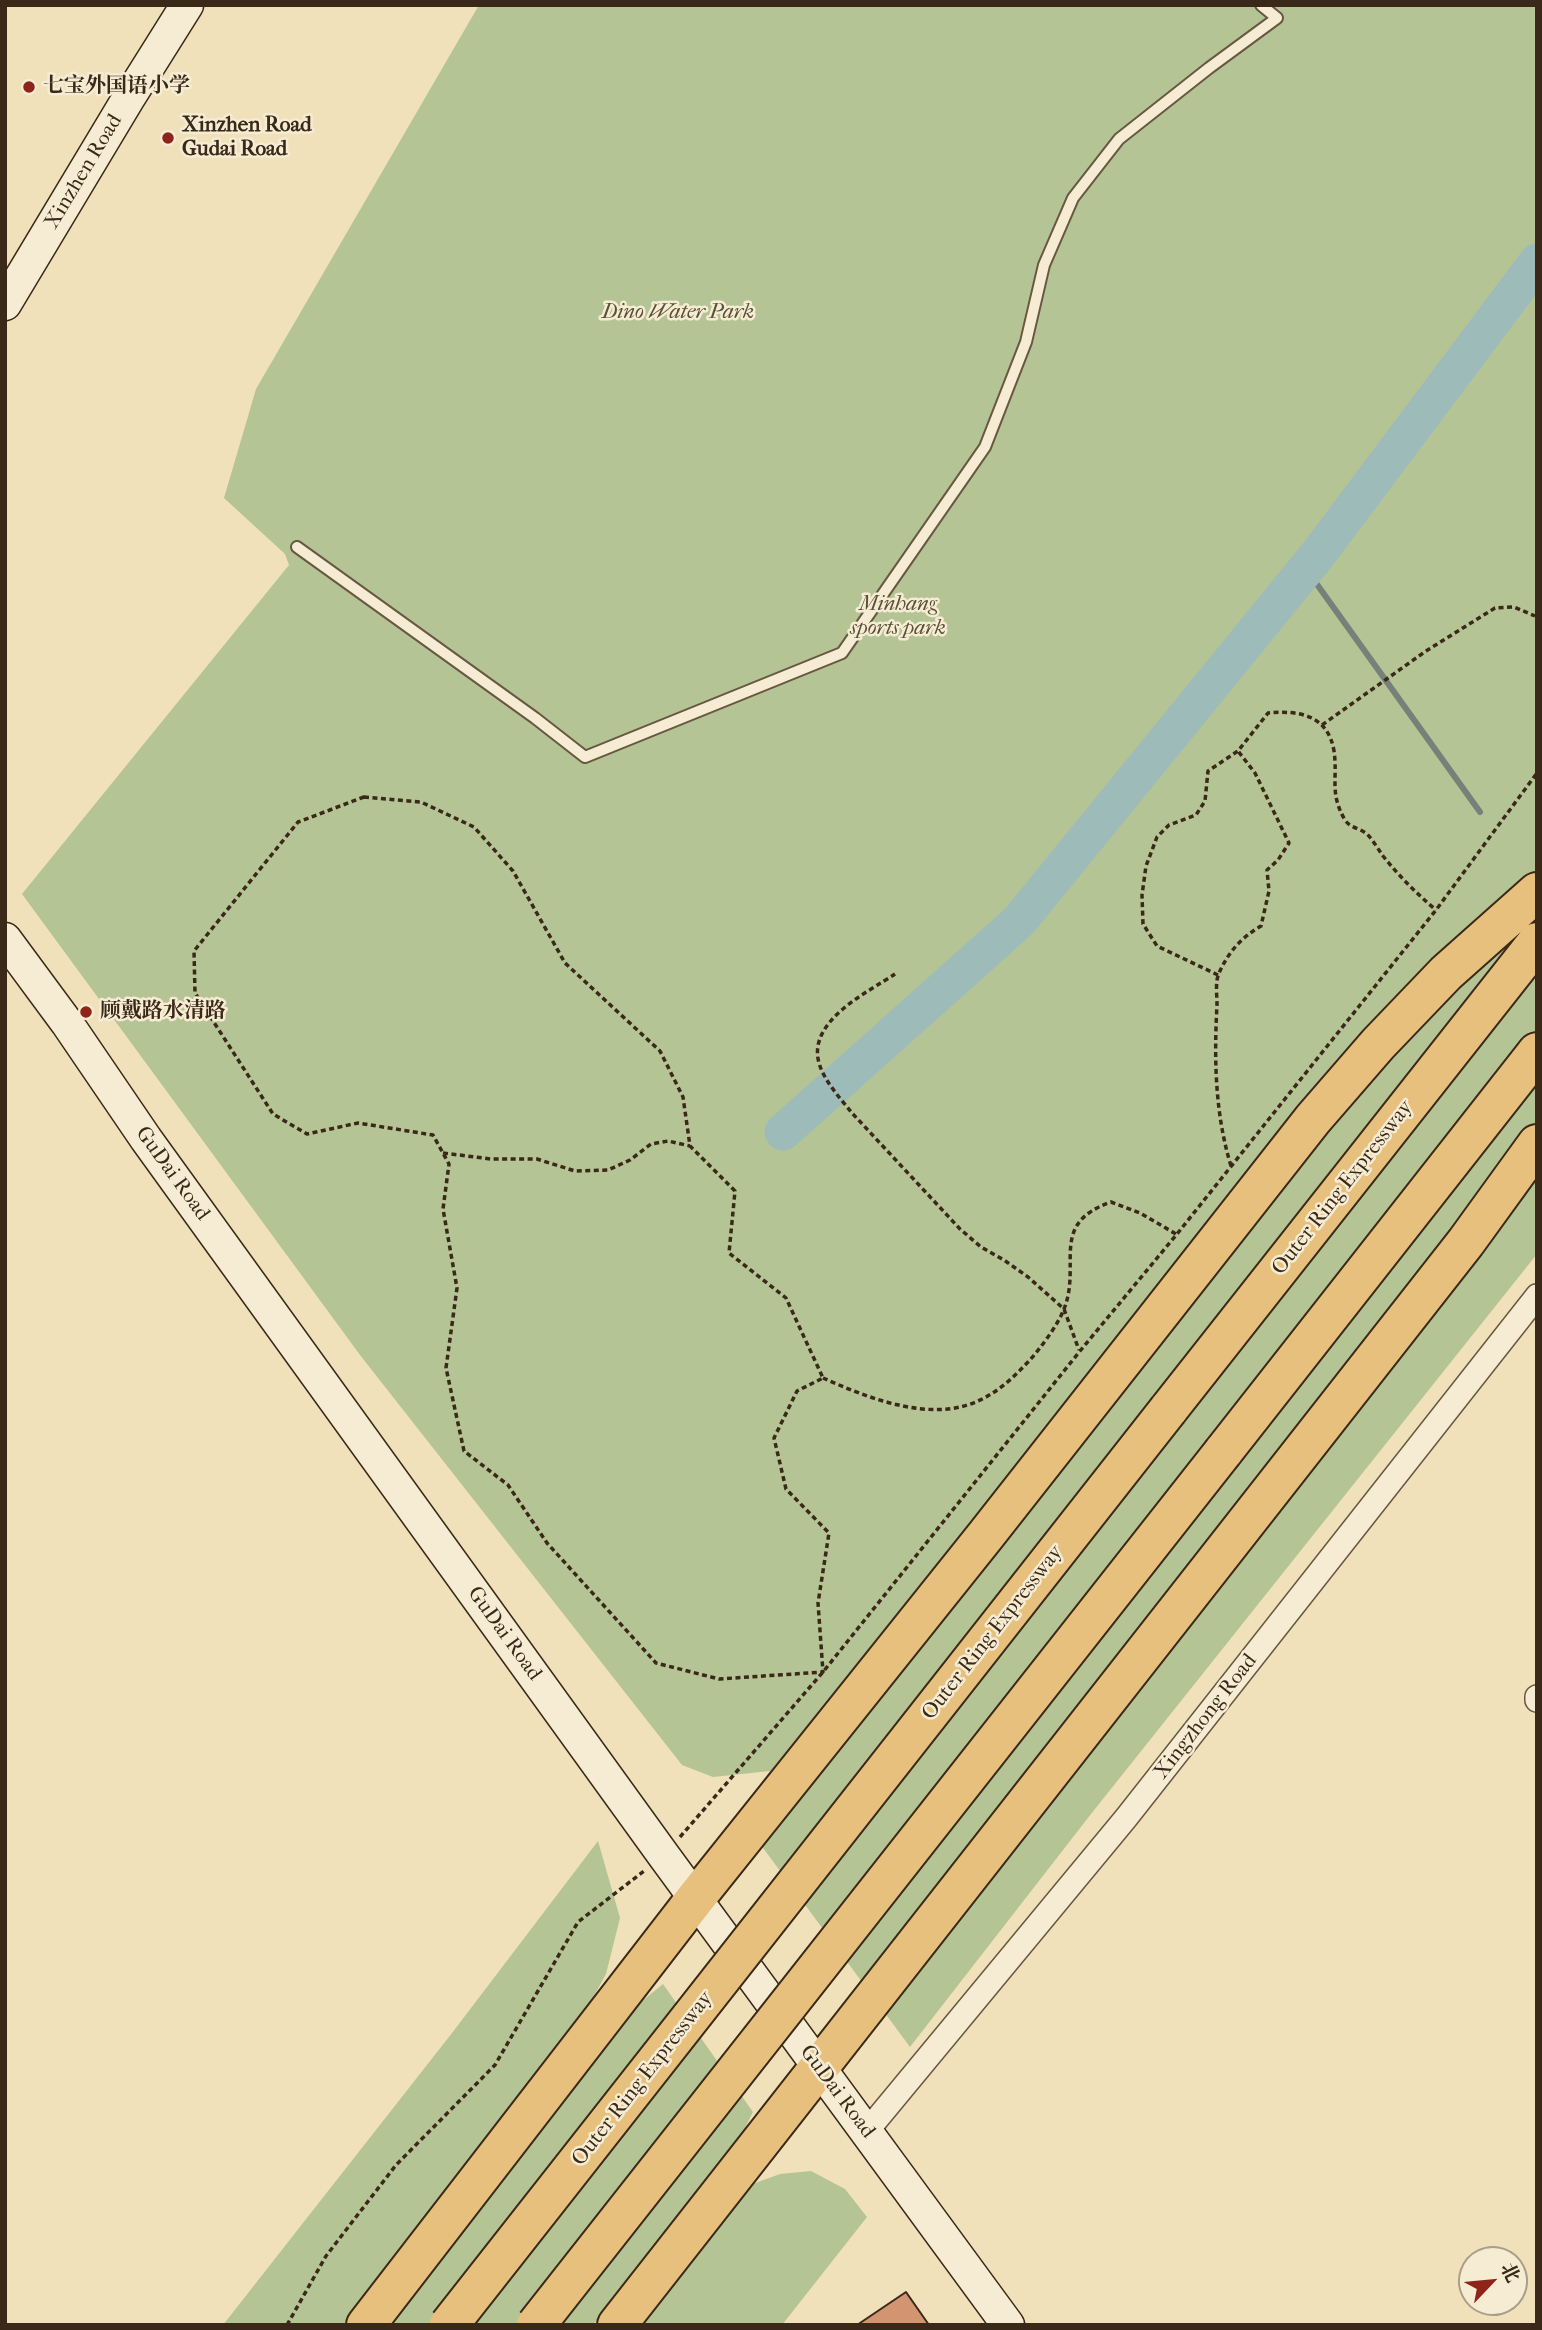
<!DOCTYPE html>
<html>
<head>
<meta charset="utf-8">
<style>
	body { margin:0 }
	#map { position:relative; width:1542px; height:2330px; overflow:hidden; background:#f0e1bb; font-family:"IM FELL French Canon","Noto Serif SC",serif }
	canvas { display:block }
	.frame { position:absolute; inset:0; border:7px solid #3a2918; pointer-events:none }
	.north { position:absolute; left:1458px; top:2246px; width:70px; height:70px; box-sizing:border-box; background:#f5ecd3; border:2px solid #aa9e88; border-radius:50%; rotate:64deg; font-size:19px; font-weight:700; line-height:28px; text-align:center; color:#3a2918 }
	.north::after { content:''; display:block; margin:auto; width:24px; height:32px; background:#8f2418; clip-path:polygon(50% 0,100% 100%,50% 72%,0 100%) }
</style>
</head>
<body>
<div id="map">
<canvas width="1542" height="2330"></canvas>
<div class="frame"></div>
<div class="north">北</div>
</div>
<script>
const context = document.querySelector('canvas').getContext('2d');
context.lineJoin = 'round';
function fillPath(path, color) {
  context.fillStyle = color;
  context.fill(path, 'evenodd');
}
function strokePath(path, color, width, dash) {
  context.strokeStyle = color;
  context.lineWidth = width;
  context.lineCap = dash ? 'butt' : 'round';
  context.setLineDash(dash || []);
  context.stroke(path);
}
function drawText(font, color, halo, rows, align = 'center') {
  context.font = font + ' "IM FELL French Canon","Noto Serif SC",serif';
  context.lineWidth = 5;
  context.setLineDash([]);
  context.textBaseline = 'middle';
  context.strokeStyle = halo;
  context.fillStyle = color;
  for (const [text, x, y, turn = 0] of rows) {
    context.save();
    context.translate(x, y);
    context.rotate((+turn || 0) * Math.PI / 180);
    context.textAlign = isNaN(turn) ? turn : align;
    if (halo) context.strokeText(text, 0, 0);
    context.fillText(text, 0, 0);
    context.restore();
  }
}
fillPath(new Path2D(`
	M479 5H1537V1254L1091 1814 910 2047 738 1814 770 1771 713 1777 682 1765 360 1355 22 894 289 565 285 554 224 498 256 389Z
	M598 1841 620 1918 606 1974 583 2016 343 2325H223L452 2033Z
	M663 1984 753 2112 738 2142 593 2325H388L641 2002Z
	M811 2171 845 2189 867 2217 782 2325H636L747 2186 780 2174Z`), '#b5c494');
strokePath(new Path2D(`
	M1306 569 1480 812`), '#758179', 6);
strokePath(new Path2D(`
	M783 1132 1019 921 1319 553 1537 262`), '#9dbbb9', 37);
const building = new Path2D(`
	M906 2292 929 2325H857Z`);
fillPath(building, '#d29471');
strokePath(building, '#3a2918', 2);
const lane = new Path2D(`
	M297 547 535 718 585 757 842 653 985 447 1026 342 1044 265 1073 198 1119 139 1209 68 1277 18 1261 5`);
const street = new Path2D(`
	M1537 1697V1700
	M867 2131 1126 1818 1537 1296`);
const secondary = new Path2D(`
	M5 304 128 99 187 5
	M5 939 67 1023 146 1139 664 1856 1008 2325`);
const highway = new Path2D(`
	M1168 1410 1537 942
	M1223 1452 1537 1052
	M366 2325 695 1899 986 1535 1313 1119 1378 1044 1446 973 1537 892
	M617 2325 1466 1242 1537 1144`);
strokePath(lane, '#685741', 14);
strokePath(street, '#685741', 26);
strokePath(secondary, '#3a2918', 35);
strokePath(highway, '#3a2918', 42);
strokePath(new Path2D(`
	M1537 611V623
	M1322 725 1426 651 1495 608 1514 607 1535 616
	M364 797 421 802 474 827 513 871 565 963 660 1051 683 1097 690 1146 735 1191 729 1253 786 1298 823 1378 797 1391 774 1438 786 1489 829 1533 818 1603 823 1672 719 1679 656 1663 547 1543 508 1485 464 1451 446 1368 457 1288 443 1209 449 1164 433 1135 358 1123 307 1134 273 1114 195 993 194 951 298 822Z
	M895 974C868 992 807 1021 819 1063 824 1081 841 1099 852 1113L960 1229 981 1247 1004 1260 1028 1277 1064 1309 1079 1350
	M1218 975 1157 946 1143 924 1142 895 1146 866 1157 837 1169 825 1196 815 1205 801 1208 771 1238 751 1268 713C1299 710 1328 715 1334 751 1338 778 1329 793 1345 820 1350 828 1360 828 1367 834 1373 840 1378 849 1383 856 1399 876 1416 893 1436 910
	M443 1153 491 1159H537L575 1171 608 1170 630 1160 651 1144 668 1141 690 1146
	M1231 1166C1215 1114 1214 1059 1217 1005 1217 995 1215 982 1219 973 1229 951 1241 938 1261 926L1269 891 1267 870 1278 860 1289 843 1255 773 1238 751
	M823 1378C868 1398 930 1423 978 1401 998 1392 1013 1378 1028 1362 1040 1349 1058 1325 1064 1309 1082 1264 1048 1224 1111 1202L1140 1213 1176 1234
	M680 1837 823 1672 1080 1351 1177 1234 1436 910 1537 773
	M287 2325 326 2256 396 2165 495 2065 578 1922 644 1871`), '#3a2918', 3.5, [5, 3.5]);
strokePath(lane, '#f5ecd3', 10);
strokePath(street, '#f5ecd3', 23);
strokePath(secondary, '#f5ecd3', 32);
strokePath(highway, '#e8c07e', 38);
const highwayBridge = new Path2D(`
	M449 2325 1168 1410
	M536 2325 1223 1452`);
strokePath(highwayBridge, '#3a2918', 42, []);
strokePath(highwayBridge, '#e8c07e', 38);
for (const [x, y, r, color] of [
	[29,87,7,"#8f2418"],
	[168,138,7,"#8f2418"],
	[86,1012,7,"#8f2418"]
]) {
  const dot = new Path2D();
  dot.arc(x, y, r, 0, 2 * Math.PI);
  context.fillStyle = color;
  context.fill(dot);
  strokePath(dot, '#f5ecd3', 2.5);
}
drawText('bold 21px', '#3a2918', '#f5ecd3', [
	["七宝外国语小学",43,87],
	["Xinzhen Road",182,126],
	["Gudai Road",182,150],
	["顾戴路水清路",100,1012]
], 'left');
drawText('21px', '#3a2918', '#f5ecd3', [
	["Xinzhen Road",84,172,-59],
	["GuDai Road",172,1174,54],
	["Outer Ring Expressway",1343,1188,-52],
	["Outer Ring Expressway",993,1633,-52],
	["GuDai Road",504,1634,54],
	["Xingzhong Road",1206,1717,-52],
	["Outer Ring Expressway",643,2079,-52],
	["GuDai Road",837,2092,53]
]);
drawText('italic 21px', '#595037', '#f5ecd3', [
	["Dino Water Park",678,313],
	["Minhang",898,605],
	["sports park",898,629]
]);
</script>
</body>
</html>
